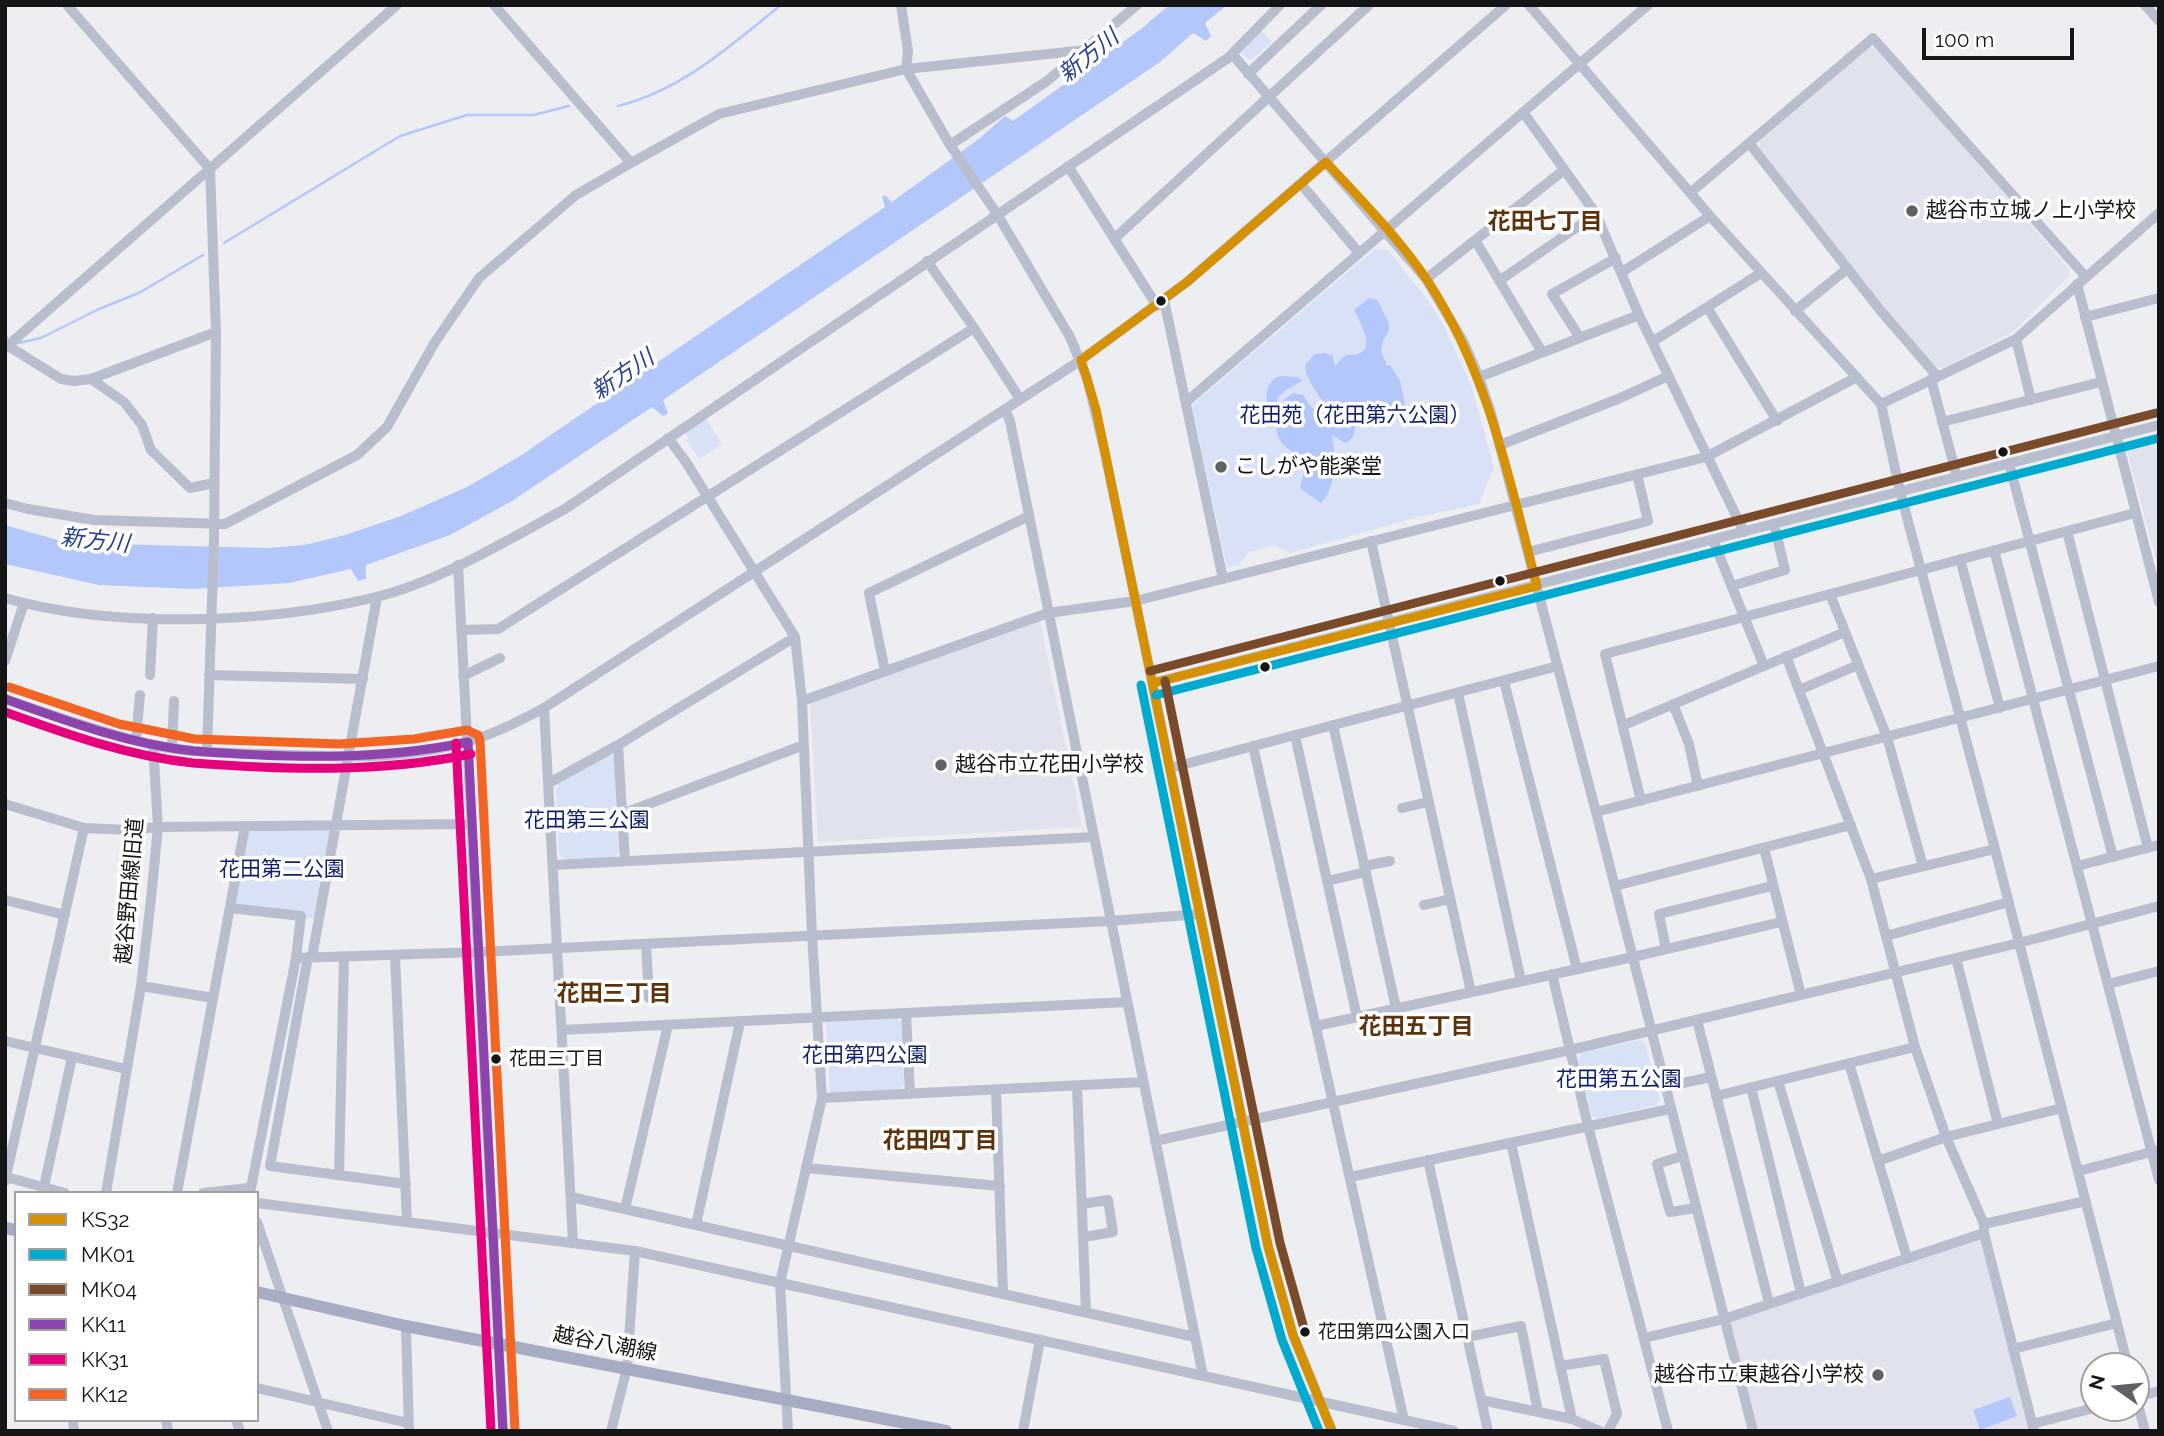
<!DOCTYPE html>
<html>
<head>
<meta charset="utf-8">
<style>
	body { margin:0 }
	#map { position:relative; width:2164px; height:1436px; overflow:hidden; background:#edeef2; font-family:Raleway,sans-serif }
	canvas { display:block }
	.frame { position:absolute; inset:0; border:7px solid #141517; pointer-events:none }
	.legend { position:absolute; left:14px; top:1191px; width:245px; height:231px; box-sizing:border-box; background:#fff; border:2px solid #a1a1a2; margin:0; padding:9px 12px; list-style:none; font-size:21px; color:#141517 }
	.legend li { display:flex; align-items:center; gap:14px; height:35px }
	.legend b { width:35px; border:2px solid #a1a1a2 }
	.north { position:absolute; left:2080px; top:1352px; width:70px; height:70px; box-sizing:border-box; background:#fff; border:2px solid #a1a1a2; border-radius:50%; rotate:285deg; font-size:19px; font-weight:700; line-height:28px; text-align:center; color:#141517 }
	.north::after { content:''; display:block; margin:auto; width:24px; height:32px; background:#606164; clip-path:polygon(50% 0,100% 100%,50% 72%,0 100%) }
	.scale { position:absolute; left:1922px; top:28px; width:152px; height:32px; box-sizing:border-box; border:4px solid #141517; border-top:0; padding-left:9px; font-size:21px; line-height:24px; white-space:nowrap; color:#141517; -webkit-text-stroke:5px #fff; paint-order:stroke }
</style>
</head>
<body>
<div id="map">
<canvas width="2164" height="1436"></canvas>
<div class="frame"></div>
<ul class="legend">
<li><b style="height:9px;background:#d59003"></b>KS32</li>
<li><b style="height:9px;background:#00a9ce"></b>MK01</li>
<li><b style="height:9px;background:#7a4b2a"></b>MK04</li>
<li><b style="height:9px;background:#8e44ad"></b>KK11</li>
<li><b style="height:9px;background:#e5007d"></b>KK31</li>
<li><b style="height:9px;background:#f26522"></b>KK12</li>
</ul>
<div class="north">N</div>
<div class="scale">100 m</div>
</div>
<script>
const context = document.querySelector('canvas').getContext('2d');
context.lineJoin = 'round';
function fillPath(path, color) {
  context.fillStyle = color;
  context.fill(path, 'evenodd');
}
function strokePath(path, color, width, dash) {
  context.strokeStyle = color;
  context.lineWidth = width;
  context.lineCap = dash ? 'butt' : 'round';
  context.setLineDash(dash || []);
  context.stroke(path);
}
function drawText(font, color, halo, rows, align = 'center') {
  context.font = font + ' Raleway,"Noto Sans JP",sans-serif';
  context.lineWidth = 7;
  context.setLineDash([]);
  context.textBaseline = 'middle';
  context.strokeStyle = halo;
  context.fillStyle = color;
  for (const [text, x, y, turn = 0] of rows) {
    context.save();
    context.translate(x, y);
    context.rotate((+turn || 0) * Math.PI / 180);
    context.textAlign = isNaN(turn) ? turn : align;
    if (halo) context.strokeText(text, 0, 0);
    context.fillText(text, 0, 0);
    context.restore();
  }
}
fillPath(new Path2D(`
	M1870 47 1877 48 2070 270 2069 276 2013 332 1943 368 1933 366 1882 307 1759 152 1760 141Z
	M2159 437V571L2127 451 2133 443Z
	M1040 620 1082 827 818 842 810 702Z
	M1982 1237 2028 1430 1756 1431 1728 1320Z`), '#e0e3ed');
fillPath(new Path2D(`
	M1260 29 1272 42 1252 60 1248 59 1243 54V47Z
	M1375 249 1388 250 1425 297 1442 322 1471 385 1494 467 1479 504 1418 517 1290 553 1274 545 1247 553 1239 565 1227 568 1192 405Z
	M705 417 722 444 699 459 686 440 689 438 684 431Z
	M610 755 614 757 619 852 615 857 564 859 559 854 556 790 558 784Z
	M335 825 319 919 230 908 245 826Z
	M897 1018 901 1022 904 1085 899 1089 830 1093 826 1021Z
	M1640 1040 1645 1043 1660 1100 1657 1105 1597 1119 1592 1116 1578 1060 1581 1053Z`), '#d9e1f6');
fillPath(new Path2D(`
	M1169 5H1227L1205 23 1211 36 1206 41 1193 33 1160 62 663 400 668 413 663 416 652 407 512 501 450 535 366 565V579L358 581 351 569 289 583 194 589 99 585 5 564V525L68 543 268 548 305 545 345 535 401 516 467 487 520 456 885 207 882 197 885 195 892 202 980 138 1005 116 1013 121 1141 29Z
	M1369 298 1377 300 1389 323V330L1383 341 1381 351 1387 366 1390 365 1400 380 1406 410 1400 414 1359 412 1355 416C1355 427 1357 439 1345 443L1332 435C1336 458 1337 485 1321 503L1300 488C1314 447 1286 458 1278 436 1276 431 1276 424 1275 419L1279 421 1283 416 1285 399 1293 393 1303 395 1310 406 1326 417 1329 416C1324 397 1307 386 1305 365L1315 354 1325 353 1333 356 1335 367C1347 348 1350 359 1362 352 1374 344 1358 318 1354 310Z
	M1281 376 1298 377 1302 381C1288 390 1275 391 1276 411L1271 413C1263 400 1265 380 1281 376Z
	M2010 1397 2017 1416 1980 1430 1973 1410Z`), '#b4c7fa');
strokePath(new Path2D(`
	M618 106C682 90 730 46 781 5
	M224 243 400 136 467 115H533L569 106
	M5 336 7 337
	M18 343 41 338 99 309 139 293 203 255`), '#b4c7fa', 2.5);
strokePath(new Path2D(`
	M67 5 210 169 216 332 214 539 207 752
	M494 5 631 163
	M901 5 908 51 906 69 950 145 997 214 1070 337 1087 378 1105 453 1268 1246 1293 1335 1332 1431
	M1529 5 1710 216 1881 404 1900 491 1995 849 2128 1366
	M2145 5 2159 21
	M1232 54 1426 279 1463 341 1479 377 1491 413 1596 812 1753 1431
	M1248 74 1321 5
	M1523 112 1596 214 1639 315 1744 532
	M1749 143 1880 310 1937 376
	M950 145 1047 81 1137 5
	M1068 166 1157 306
	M1301 184 1359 253
	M1690 193 1873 38 2085 276
	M1115 238 1369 5
	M1475 240 1542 352
	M927 261 974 328
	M1622 272 1710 216
	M1426 279 1564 170
	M1499 281 1596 214
	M2077 284 2159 602
	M1164 300 1223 579
	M1707 307 1777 421
	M1795 311 1847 269
	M2085 317 2159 298
	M1580 338 1552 294 1616 258
	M2016 339 2031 400
	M1652 342 1761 273
	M5 344 61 379 74 381 91 379 216 332
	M5 348 397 5
	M1479 377 1639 315
	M91 379 124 402 142 425 151 450 190 488 214 483
	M1931 379 1957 477
	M1186 402 1648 5
	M1881 404 2016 339 2159 213
	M1005 409 1010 421 1203 1376
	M1942 422 2101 382
	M668 438 686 462 795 637 802 701 812 935 822 1098 780 1283 788 1431
	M1500 445 1618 399 1668 376
	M2009 463 2113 857
	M5 503 28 509 94 520 225 524 357 455 387 427 435 342 479 278 576 195 631 163 719 114 906 69 1086 50
	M2067 531 2148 848
	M1713 540 1764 666
	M1371 541 1471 992
	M1994 550 2159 1180
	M1528 552 1648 521 1637 474
	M1960 559 2000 708
	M458 565 503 1431
	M1732 586 1785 570 1774 524
	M1830 594 1887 737 1923 866
	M5 598C113 629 267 624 376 597 439 582 507 540 565 509L1228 58 1280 5
	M461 630 498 629 974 328 1020 399
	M1786 656 1871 879 1915 1047 1946 1137 1984 1224V1233L2034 1431
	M5 661 24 603
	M885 671 869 593 1029 516
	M150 675 153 618
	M209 675 363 679
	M463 676 500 658
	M1504 681 1577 969
	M1153 683 2159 425
	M1799 690 1858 665
	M1458 693 1521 981
	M5 699C54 716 103 733 153 745 190 753 228 753 265 754 332 757 400 761 466 742 493 735 519 721 544 708L1081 360 1187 282 1506 5
	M802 701 1048 613 1135 601 1706 457 1857 377
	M1673 704 1689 744 1698 786
	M544 708 573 1243
	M1333 725 1396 1008
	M1624 725 1845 632
	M1295 735 1357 1017
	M136 740 140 695
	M618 745 625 861
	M1253 746 1404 1420
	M172 748 174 701
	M1170 768 1558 666
	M549 783 618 745 795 637
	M1641 801 1605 654 2135 513
	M5 804 84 828 128 830 158 827 471 824
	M1402 808 1428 802
	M1596 812 2159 666
	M622 814 804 745
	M1764 848 1801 995
	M553 865 1094 837
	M1364 866 1390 861
	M2077 866 2159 845
	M1871 879 1995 849
	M1327 881 1366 872
	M1615 886 1851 825
	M5 900 65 915
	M1424 905 1450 899
	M230 908 301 916 296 958
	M1886 936 2009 902
	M646 944 649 998
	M1666 949 1659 914 1772 886
	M395 956 407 1222
	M308 957 270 1166 406 1184
	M312 957 377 597
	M1956 958 1998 1124
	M1552 974 1588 1126 1668 1431
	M2108 984 2159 971
	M141 986 213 998
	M906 1014 910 1094
	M1697 1020 1769 1303
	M1316 1026 1633 957 1781 922
	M562 1030 1127 1002
	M5 1041 126 1069
	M1849 1063 1907 1258
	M1778 1081 1838 1282
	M1077 1086 1086 1312
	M1664 1087 1711 1077
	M1751 1087 1801 1293
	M996 1090 1003 1293
	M1716 1096 1915 1047
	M822 1098 1143 1082
	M1155 1141 1570 1050 2019 943 2159 906
	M1511 1143 1572 1419
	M1682 1156 1657 1164 1670 1212 1696 1208
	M1428 1160 1488 1431
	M1878 1161 1946 1137 2062 1108
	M806 1168 1000 1186
	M2079 1171 2159 1150
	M339 1175 344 957
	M6 1177 65 1193
	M1350 1177 1670 1109
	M5 1181 84 828
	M44 1187 72 1057
	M106 1193 141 986 151 899 158 827 153 745
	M177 1193 245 826
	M203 1193 249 1188
	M250 1193 296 958 479 952 1110 921 1200 914
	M571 1197 1195 1337
	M257 1203 635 1251 1454 1431
	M1082 1204 1108 1200 1113 1232 1084 1237
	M625 1209 668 1025
	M257 1222 328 1431
	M1984 1224 2086 1201
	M696 1225 740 1022
	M406 1326 409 1431
	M1467 1337 1521 1326 1538 1412
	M1644 1338 1724 1319 1984 1233
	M2013 1349 2117 1323
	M1560 1366 1604 1359 1617 1414 1608 1431
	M257 1388 408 1423
	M2136 1397 2145 1431
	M2136 1397 2159 1391
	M1481 1400 1572 1419 1600 1431
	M73 1420 74 1431
	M166 1420 168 1431
	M236 1420 240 1431
	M2032 1424 2094 1408
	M611 1431 627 1368 635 1251
	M1023 1431 1040 1340`), '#b8bece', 10);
strokePath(new Path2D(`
	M5 1228 16 1230
	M257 1292 406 1326 946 1431`), '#a6adc2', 12);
strokePath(new Path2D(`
	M1326 162C1361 200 1398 237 1427 280 1488 372 1510 481 1537 586
	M1081 360 1096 409 1268 1246 1293 1335 1332 1431
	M1081 360 1187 282 1326 162
	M1153 683 1537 586`), '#d59003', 9);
strokePath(new Path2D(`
	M1141 685 1256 1248 1282 1340 1319 1431
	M1156 695 2159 438`), '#00a9ce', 9);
strokePath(new Path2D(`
	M1150 671 2156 413
	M1165 681 1280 1243 1305 1332`), '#7a4b2a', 9);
strokePath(new Path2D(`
	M5 699C66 721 129 744 194 751 285 758 378 761 468 742
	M468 742 503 1431`), '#8e44ad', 9);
strokePath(new Path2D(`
	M5 712C66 734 128 756 193 763 285 770 380 773 471 754
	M456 743 491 1431`), '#e5007d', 9);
strokePath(new Path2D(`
	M9 687 119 724 195 739 339 744 414 739 467 730 478 735 480 741 515 1430`), '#f26522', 9);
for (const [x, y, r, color] of [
	[1912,211,7,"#606164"],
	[1161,301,6,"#141517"],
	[2003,452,6,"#141517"],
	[1221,467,7,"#606164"],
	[1500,581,6,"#141517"],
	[1265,667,6,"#141517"],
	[941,765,7,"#606164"],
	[496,1059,6,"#141517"],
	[1305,1332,6,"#141517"],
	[1878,1375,7,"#606164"]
]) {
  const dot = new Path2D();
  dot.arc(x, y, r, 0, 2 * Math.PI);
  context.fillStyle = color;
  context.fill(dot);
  strokePath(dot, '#fff', 2.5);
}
drawText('19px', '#141517', '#fff', [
	["花田三丁目",509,1059],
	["花田第四公園入口",1318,1332]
], 'left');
drawText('21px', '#141517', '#fff', [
	["越谷市立城ノ上小学校",1926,211],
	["こしがや能楽堂",1235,467],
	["越谷市立花田小学校",955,765],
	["越谷市立東越谷小学校",1864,1375,"right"]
], 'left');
drawText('21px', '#0f1e6d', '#fff', [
	["花田苑（花田第六公園）",1355,416],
	["花田第三公園",587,821],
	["花田第二公園",282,870],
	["花田第四公園",865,1056],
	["花田第五公園",1619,1080]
]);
drawText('21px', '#141517', '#fff', [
	["越谷野田線旧道",130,891,-85],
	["越谷八潮線",605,1344,11]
]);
drawText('italic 23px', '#294090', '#fff', [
	["新方川",1089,56,-39],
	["新方川",623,375,-34],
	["新方川",95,541,6]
]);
drawText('bold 23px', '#5d320b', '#fff', [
	["花田七丁目",1545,222],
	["花田三丁目",614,994],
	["花田五丁目",1416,1027],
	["花田四丁目",940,1141]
]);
</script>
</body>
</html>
